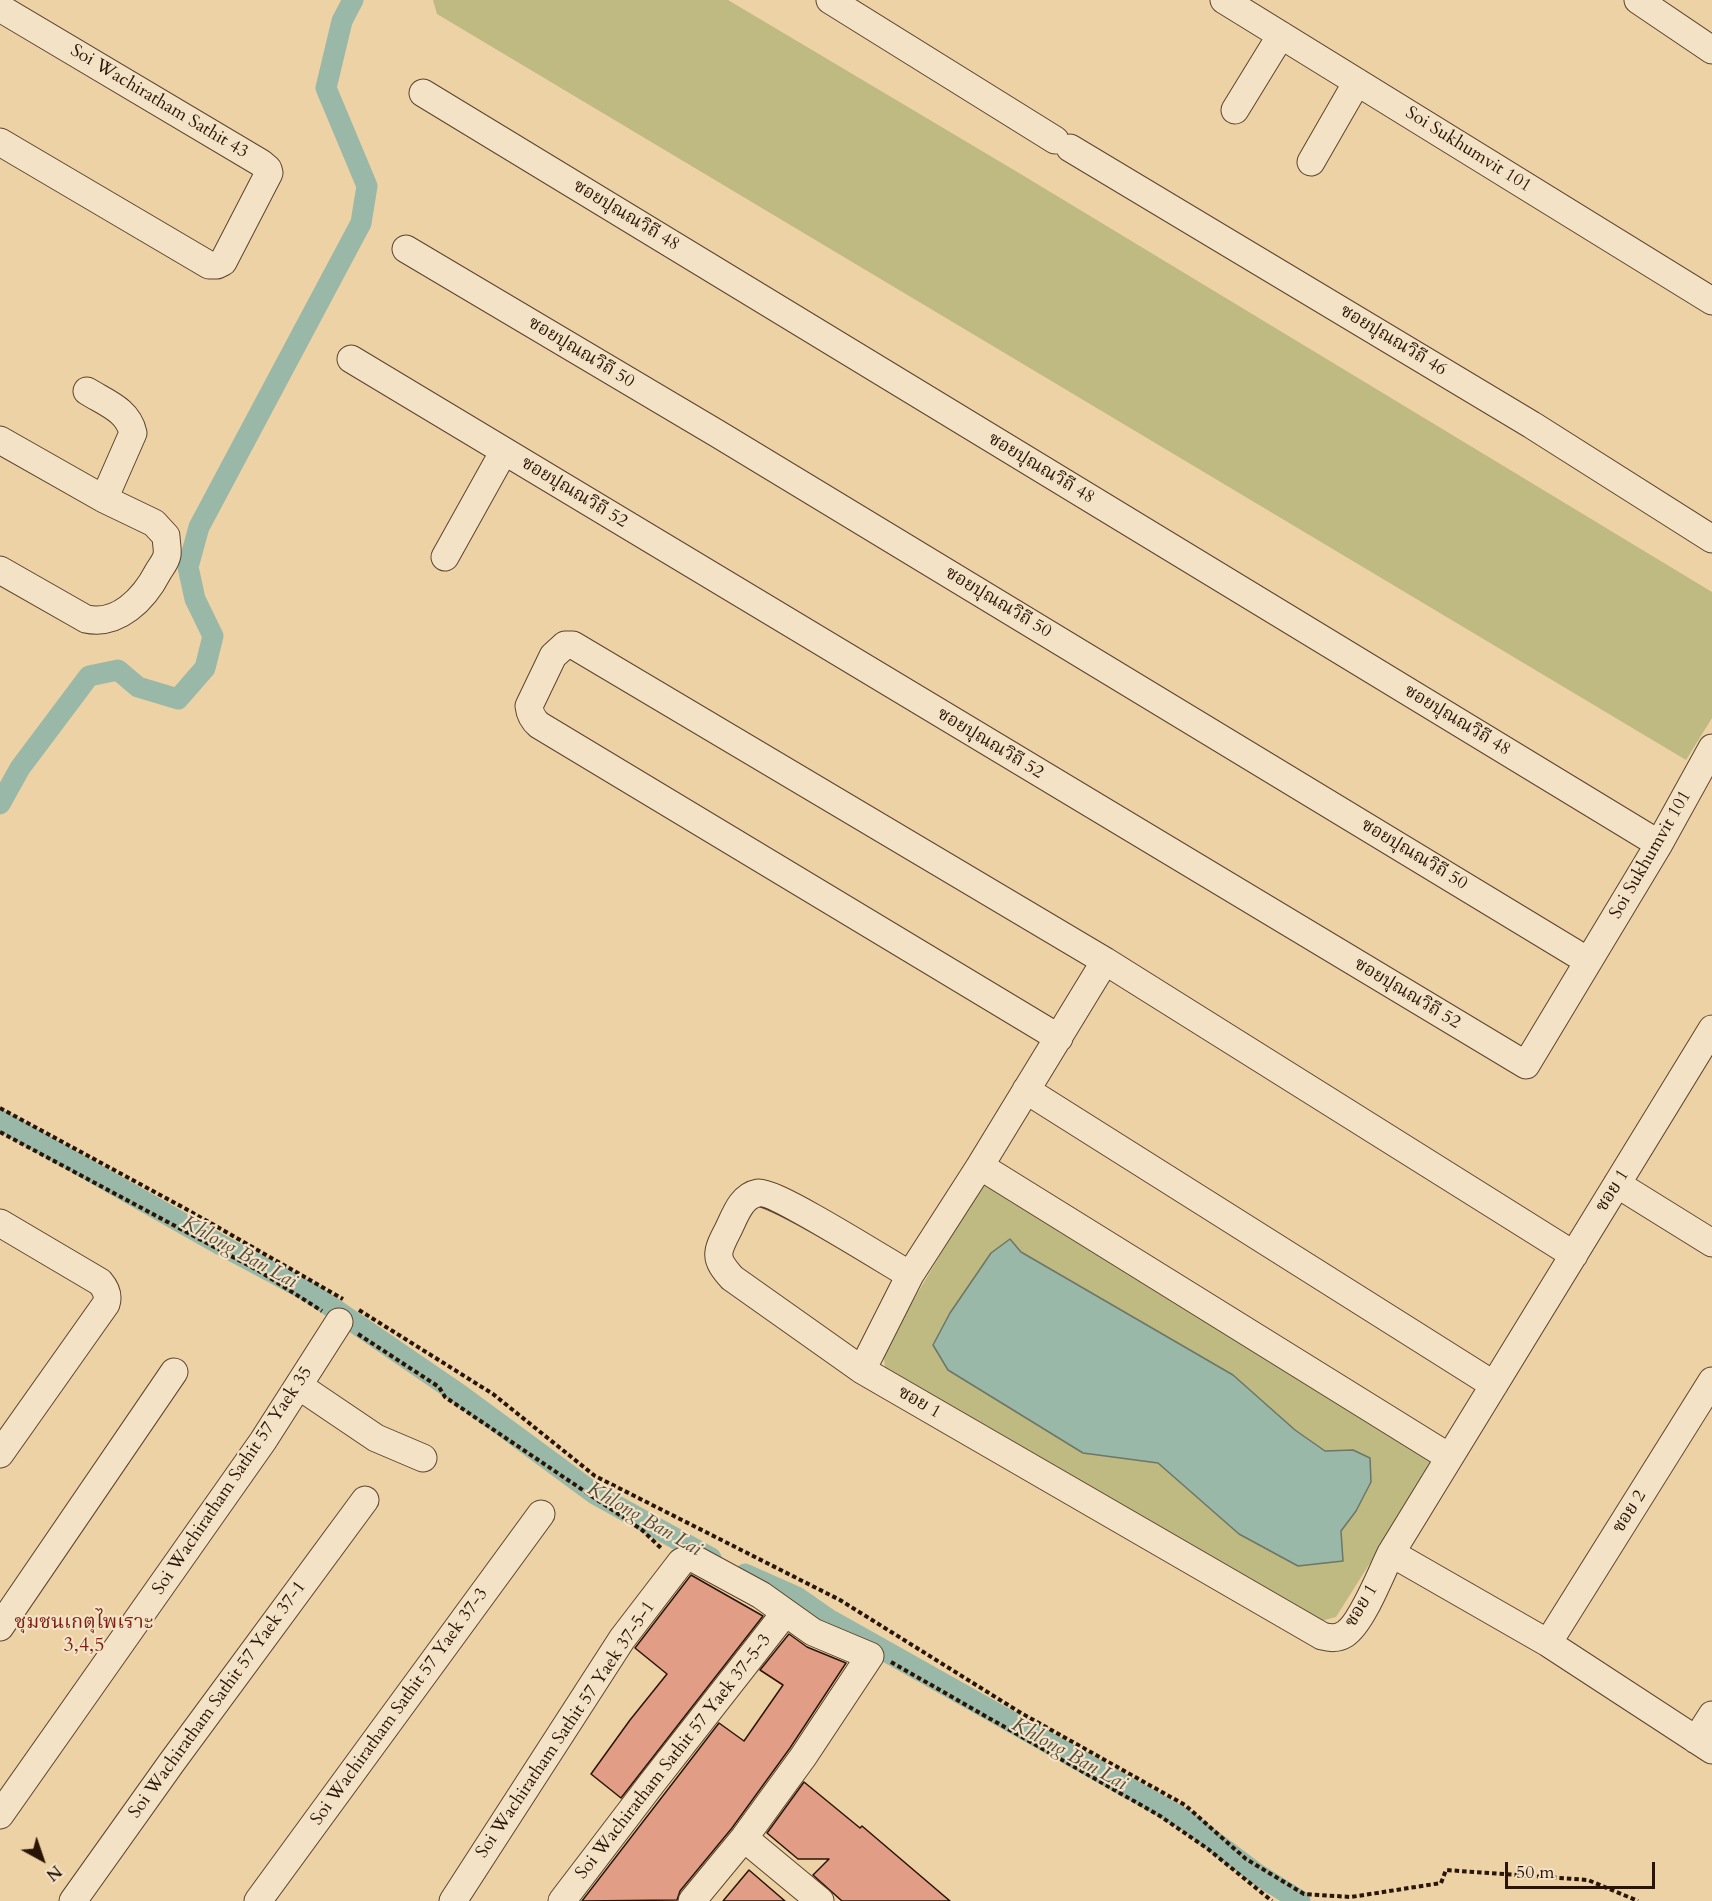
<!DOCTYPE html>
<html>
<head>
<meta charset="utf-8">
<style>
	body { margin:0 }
	#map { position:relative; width:1712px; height:1901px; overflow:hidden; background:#edd2a6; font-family:Cardo,serif }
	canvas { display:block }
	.north { position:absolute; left:12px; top:1829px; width:60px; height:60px; -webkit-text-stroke:4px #f3e2c5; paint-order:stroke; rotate:140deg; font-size:16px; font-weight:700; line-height:24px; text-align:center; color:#2a1406 }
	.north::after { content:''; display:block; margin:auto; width:21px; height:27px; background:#2a1406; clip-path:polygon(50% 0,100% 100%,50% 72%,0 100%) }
	.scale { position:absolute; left:1505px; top:1862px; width:150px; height:27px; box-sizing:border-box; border:3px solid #2a1406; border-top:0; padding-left:8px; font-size:18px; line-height:21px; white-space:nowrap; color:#2a1406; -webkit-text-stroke:4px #f3e2c5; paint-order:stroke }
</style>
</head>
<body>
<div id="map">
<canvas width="1712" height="1901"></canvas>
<div class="north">N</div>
<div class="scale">50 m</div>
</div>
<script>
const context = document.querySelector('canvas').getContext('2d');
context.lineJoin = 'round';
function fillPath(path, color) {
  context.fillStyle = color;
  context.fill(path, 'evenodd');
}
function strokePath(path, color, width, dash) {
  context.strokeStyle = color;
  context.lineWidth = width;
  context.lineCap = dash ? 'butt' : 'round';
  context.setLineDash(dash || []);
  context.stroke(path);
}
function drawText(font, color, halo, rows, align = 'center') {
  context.font = font + ' Cardo,"Noto Serif Thai",serif';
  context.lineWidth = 4.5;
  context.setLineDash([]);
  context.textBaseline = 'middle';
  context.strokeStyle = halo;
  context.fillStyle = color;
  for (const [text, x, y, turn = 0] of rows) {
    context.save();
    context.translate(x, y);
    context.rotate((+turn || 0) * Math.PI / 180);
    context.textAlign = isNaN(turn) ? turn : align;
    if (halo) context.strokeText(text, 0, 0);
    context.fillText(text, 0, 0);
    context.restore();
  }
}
fillPath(new Path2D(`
	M433 0H728L1019 173 1712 592V718L1686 760 437 14Z
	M983 1183 1435 1460 1336 1617 1321 1621 885 1367 883 1351Z`), '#bfba82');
const water = new Path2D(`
	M1010 1239 1021 1252 1233 1375 1295 1430 1325 1451 1353 1450 1370 1458 1371 1482 1356 1511 1341 1531 1343 1561 1298 1566 1239 1534 1158 1463 1083 1453 948 1370 933 1345 950 1313 991 1253Z`);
fillPath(water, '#99b8a7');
strokePath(water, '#6d7667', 1.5);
strokePath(new Path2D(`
	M0 804 20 768 89 676 118 670 138 687 178 699 205 668 213 636 195 599 188 567 199 527 361 223 367 186 326 88 342 21 353 0
	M0 1120 221 1245 311 1293 459 1394 595 1494 711 1558
	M745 1574 797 1597 830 1620 1184 1819 1257 1874 1300 1901`), '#99b8a7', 21);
const building = new Path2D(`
	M691 1575 763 1616 621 1798 591 1774 630 1720 667 1674 635 1648Z
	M789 1634 807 1647 846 1663 790 1748 732 1828 680 1891 677 1900 582 1901 719 1723 744 1741 783 1685 760 1670Z
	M804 1782 860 1828 862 1826 950 1901H842L813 1875 829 1859H798L767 1833Z
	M749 1870 785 1901H723Z`);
fillPath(building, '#e19d86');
strokePath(building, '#2a1406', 1.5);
const minor = new Path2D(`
	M830 0 1055 140
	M1224 0 1712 301
	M1638 0 1712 50
	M0 8 261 163 268 169 269 173 223 262 217 265H209L0 142
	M423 93 1659 844
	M1235 110 1281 35
	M1070 148 1532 425 1712 539
	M1311 162 1357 82
	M406 249 718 434 1588 961
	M351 359 1526 1065 1659 844 1712 748
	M87 391C106 403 128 410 133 433L104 499
	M0 440 104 499 154 523 166 536C166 542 168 549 167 555 166 561 161 567 158 572 144 599 118 626 86 619L0 570
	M445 557 504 451
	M1059 1038 539 725C533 720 530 715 529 706L553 656 565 645H573L1105 961 1574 1255
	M1026 1090 1494 1385
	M980 1166 1449 1457
	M1617 1184 1712 1243
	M0 1223 100 1282C106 1289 109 1295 106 1304L0 1454
	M910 1275C889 1263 774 1190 758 1193 741 1196 735 1216 728 1230 716 1253 714 1258 732 1278L862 1370 1322 1636C1330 1638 1337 1639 1345 1634 1362 1623 1381 1573 1391 1553L1712 1029
	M862 1370 910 1275 980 1166 1105 961
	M299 1386 376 1438 423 1458
	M1391 1553 1548 1643 1712 1750
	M0 1627 174 1372
	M1548 1643 1712 1381
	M1696 1740 1712 1715
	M0 1815 263 1441 339 1322
	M744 1838 820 1901
	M73 1901 172 1762 365 1500
	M258 1901 541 1514
	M453 1901 622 1639 681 1562 691 1557 761 1595 813 1632 870 1656 803 1757 744 1838 692 1901
	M562 1901 652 1783 785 1613`);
strokePath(minor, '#5b442e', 29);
strokePath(new Path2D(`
	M0 1108 186 1209 343 1299
	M0 1132 259 1271 322 1311
	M359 1310 493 1394 595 1476 840 1600 1021 1713 1185 1805 1246 1859 1304 1894 1351 1897 1441 1883 1446 1870 1588 1880 1638 1901
	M358 1334 439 1387 445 1397 642 1530 662 1549
	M891 1662 1160 1816 1208 1849 1272 1901`), '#2a1406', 4, [4.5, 3]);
strokePath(minor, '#f3e2c5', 27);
drawText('18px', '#2a1406', '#f3e2c5', [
	["Soi Wachiratham Sathit 43",159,102,31],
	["Soi Sukhumvit 101",1468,150,32],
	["ซอยปุณณวิถี 48",626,216,31],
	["ซอยปุณณวิถี 46",1393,341,31],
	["ซอยปุณณวิถี 50",581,353,31],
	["ซอยปุณณวิถี 48",1041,469,31],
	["ซอยปุณณวิถี 52",574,493,31],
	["ซอยปุณณวิถี 50",998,603,31],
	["ซอยปุณณวิถี 48",1457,721,31],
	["ซอยปุณณวิถี 52",990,744,31],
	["ซอยปุณณวิถี 50",1414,855,31],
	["Soi Sukhumvit 101",1651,855,-60],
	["ซอยปุณณวิถี 52",1407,994,31],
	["ซอย 1",1613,1191,-58],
	["ซอย 1",919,1403,30],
	["Soi Wachiratham Sathit 57 Yaek 35",233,1481,-56],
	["ซอย 2",1630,1512,-58],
	["ซอย 1",1362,1606,-59],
	["Soi Wachiratham Sathit 57 Yaek 37-1",218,1700,-54],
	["Soi Wachiratham Sathit 57 Yaek 37-3",400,1707,-54],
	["Soi Wachiratham Sathit 57 Yaek 37-5-1",566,1730,-56],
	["Soi Wachiratham Sathit 57 Yaek 37-5-3",674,1757,-52]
]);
drawText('italic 20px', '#514d3e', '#f3e2c5', [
	["Khlong Ban Lai",239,1253,29],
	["Khlong Ban Lai",644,1520,30],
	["Khlong Ban Lai",1069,1755,29]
]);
drawText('20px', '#7a1f14', '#f3e2c5', [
	["ชุมชนเกตุไพเราะ",84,1623],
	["3,4,5",84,1646]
]);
</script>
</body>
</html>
